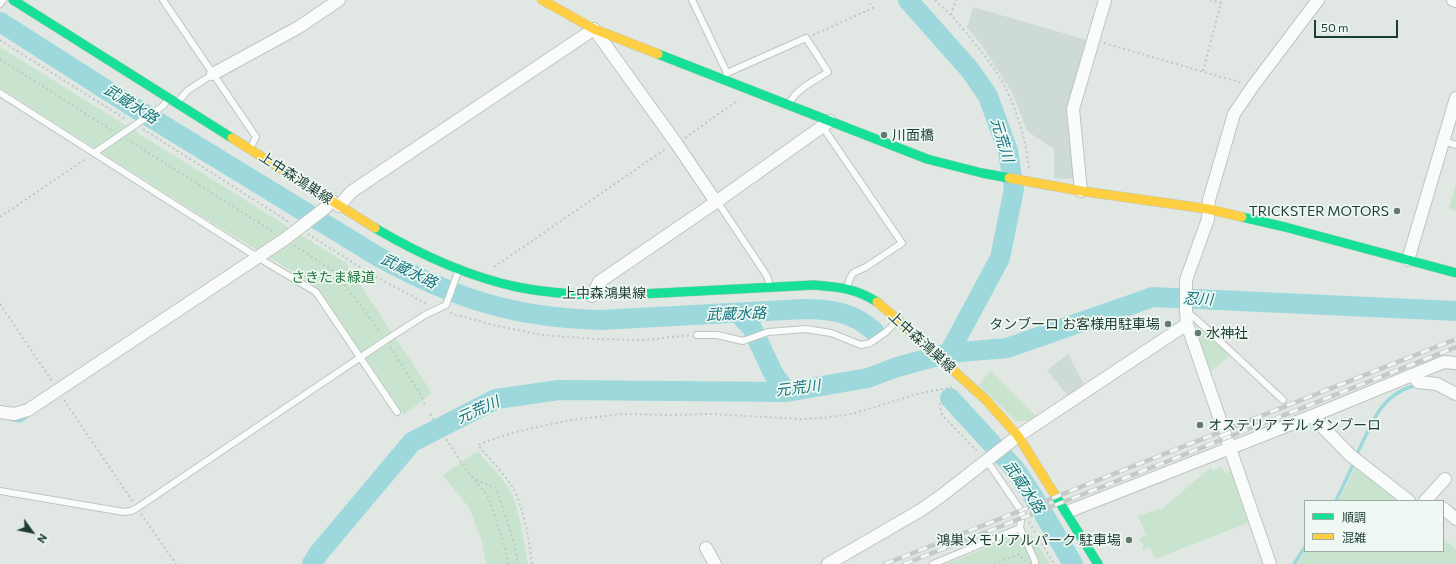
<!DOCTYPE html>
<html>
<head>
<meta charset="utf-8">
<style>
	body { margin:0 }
	#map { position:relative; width:1456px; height:564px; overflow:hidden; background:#e1e8e4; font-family:Commissioner,"Noto Sans JP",sans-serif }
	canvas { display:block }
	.legend { position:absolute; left:1304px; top:500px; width:140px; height:52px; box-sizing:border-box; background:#eff8f2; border:1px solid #9bada5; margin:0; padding:5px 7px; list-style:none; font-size:12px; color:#1d3d32 }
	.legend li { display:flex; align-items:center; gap:8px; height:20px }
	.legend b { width:20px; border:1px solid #9bada5 }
	.north { position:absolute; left:12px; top:512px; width:40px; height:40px; -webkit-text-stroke:3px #eff8f2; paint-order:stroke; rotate:123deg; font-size:11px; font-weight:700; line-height:16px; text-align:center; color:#1d3d32 }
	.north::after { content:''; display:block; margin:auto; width:14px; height:18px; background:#1d3d32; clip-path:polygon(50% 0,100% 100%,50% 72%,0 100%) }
	.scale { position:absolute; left:1314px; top:20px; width:84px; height:18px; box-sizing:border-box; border:2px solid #1d3d32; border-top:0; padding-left:5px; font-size:12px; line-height:14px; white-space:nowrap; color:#1d3d32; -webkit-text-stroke:3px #eff8f2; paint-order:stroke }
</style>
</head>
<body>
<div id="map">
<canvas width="1456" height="564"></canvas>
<ul class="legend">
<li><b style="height:5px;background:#16e098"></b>順調</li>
<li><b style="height:5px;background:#ffcf43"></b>混雑</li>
</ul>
<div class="north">N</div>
<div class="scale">50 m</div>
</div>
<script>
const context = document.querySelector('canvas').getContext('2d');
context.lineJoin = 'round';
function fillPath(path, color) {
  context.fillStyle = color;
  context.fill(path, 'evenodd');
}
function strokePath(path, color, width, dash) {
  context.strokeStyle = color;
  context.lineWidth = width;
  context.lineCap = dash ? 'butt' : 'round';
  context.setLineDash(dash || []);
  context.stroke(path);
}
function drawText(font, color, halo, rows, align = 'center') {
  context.font = font + ' Commissioner,"Noto Sans JP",sans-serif';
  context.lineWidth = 3.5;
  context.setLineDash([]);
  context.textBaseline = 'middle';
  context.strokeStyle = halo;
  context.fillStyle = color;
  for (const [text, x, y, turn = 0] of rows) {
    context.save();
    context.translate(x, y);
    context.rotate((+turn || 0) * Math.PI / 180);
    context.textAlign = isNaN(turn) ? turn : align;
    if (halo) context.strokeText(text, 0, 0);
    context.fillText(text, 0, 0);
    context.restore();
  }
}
fillPath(new Path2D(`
	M973 7 1087 40 1069 106 1075 177 1073 179 1054 178V149L1027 131 1013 94 981 44 967 28Z
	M1068 354 1084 384 1068 396 1047 370Z`), '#cedad4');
fillPath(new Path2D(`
	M0 47 346 263 432 393 404 415 316 286 203 217 0 88Z
	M1456 184V211L1449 208Z
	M1204 329 1230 355 1210 372 1197 336Z
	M990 371H991L1037 417 1030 421H1016L979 385Z
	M478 451C487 463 500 474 508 487 519 504 524 543 528 564H486L482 542 470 509 443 475 473 454Z
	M1357 463 1403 501H1339Z
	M1211 467 1213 471 1221 467 1225 473 1232 470 1250 522 1155 559 1150 547 1143 550 1142 549 1143 545 1142 542 1139 541 1140 538 1146 535 1138 516 1159 509 1161 510Z
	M1029 531 1050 564H946Z
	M1443 538 1456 549V564H1297L1305 551H1443Z`), '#c8e4ce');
strokePath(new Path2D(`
	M10 419 20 421 30 414
	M1357 454C1371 426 1379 396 1413 386
	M1336 501 1352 467
	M1294 564 1305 547`), '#9cd8dc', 3.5);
strokePath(new Path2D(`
	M908 0 970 70 988 96 1008 151 1014 189 1000 258 949 353
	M0 22 130 105 377 256C453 298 514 318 601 320L804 309C831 309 852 312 874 331
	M738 313 752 328 773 373 787 392
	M950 398 1015 469 1033 496 1073 564
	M312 564 318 554 412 442 496 399 559 390 787 392 868 378 897 367 949 353 1007 348 1153 297 1456 311`), '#9cd8dc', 20);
const lane = new Path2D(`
	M163 0 256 137 250 149
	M692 0 727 73
	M0 4 3 0
	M725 78 727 73 806 38 828 72C814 81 796 89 789 104
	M0 93 257 257 316 292 397 412
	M177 103 187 91 213 74
	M822 126 902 243 866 267 853 273 850 278 847 287
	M1443 141 1456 145
	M94 153 163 106 168 99
	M716 202 721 207 767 276 770 286
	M1187 312 1196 319 1283 400
	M697 335H717L743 341 768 332 806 329 831 333 861 345 870 343 886 332 897 321
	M987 461 1022 512 1020 528 1035 561V564
	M0 491 124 512 131 511 137 508 386 340 425 315 446 305 458 272
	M933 564 1020 528`);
const street = new Path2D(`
	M1453 0 1456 1
	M213 74 299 27 339 0
	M1081 191 1073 109 1105 0
	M339 206 351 192 594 29 676 143 716 202
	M1408 260 1456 98
	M592 296 599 282 716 202 830 121
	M1413 375 1418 382 1437 384 1456 394
	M0 412 14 414 28 410 285 239 324 209 332 201
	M1312 416 1350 455 1409 501
	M1425 501 1445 479
	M1443 508 1456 519
	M1067 512 1312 416 1444 362 1456 363
	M706 548 715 564
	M828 564 921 510 941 496 1018 436 1187 324
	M1270 564 1187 324 1186 311V280L1208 219 1209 200 1234 114 1253 86 1318 0`);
const fast = new Path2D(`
	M13 0 232 138
	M658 54 927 159 982 173 1009 178
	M1242 217 1285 227 1456 273
	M375 228C419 254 466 276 517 287 572 298 625 295 680 292 725 290 769 287 814 285 838 287 856 288 877 302
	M1055 495 1098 564`);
const slow = new Path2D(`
	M542 0 594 29 658 54
	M232 138 375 228
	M1009 178 1081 191 1208 209 1242 217
	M877 302 898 320 986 400 1018 436 1055 495`);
strokePath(lane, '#bec5c1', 8);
strokePath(street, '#bec5c1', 14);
strokePath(fast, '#bcc6c1', 10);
strokePath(slow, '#bcc6c1', 10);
strokePath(new Path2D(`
	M935 0C941 6 947 11 953 17 970 38 994 64 1006 89 1018 113 1026 141 1029 168
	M951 15 956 0
	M813 35 873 8 868 0
	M0 40 127 120
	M1104 43 1242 83
	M0 59 113 131
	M1203 71 1221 3 1210 0
	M143 129 289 222
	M685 138 738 100
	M127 139 275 233
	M0 217 87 158
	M308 234 374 276 429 305
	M294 245 335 272 381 333
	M494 267 667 148
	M0 304 52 381
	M450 313 493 325 542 335 596 339 645 340 690 335
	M390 347 422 397 425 406
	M954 390 950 391 940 403 941 413 943 416 979 453
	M64 400 133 502
	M430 414 465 468 489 498 505 549 508 564
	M476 480 496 488 514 542 518 564
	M141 514 176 564
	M1029 522 1054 564
	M532 564C529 541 524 506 512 486 502 472 489 458 478 445L482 443 515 432 570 420 622 414 673 415 711 414 801 419 822 418 852 414 917 394 952 387
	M994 564 1019 554 1025 561`), '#bec9c5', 2, [2, 3]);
strokePath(lane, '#fafcfb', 6);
strokePath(street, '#fafcfb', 12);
strokePath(fast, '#16e098', 9);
strokePath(slow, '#ffcf43', 9);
const rail = new Path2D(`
	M885 564 1456 339
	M904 564 1158 465 1456 347`);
strokePath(rail, '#c5cac8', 4.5);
strokePath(rail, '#eff8f2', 3, [9]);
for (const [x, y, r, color] of [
	[884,135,4,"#627970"],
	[1397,211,4,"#627970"],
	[1168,324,4,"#627970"],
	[1198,333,4,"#627970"],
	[1200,425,4,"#627970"],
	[1129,540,4,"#627970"]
]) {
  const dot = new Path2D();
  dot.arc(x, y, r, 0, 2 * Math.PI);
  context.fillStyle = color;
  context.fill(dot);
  strokePath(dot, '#eff8f2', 1.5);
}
drawText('14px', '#1d3d32', '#eff8f2', [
	["川面橋",892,135],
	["TRICKSTER MOTORS",1389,211,"right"],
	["タンブーロ お客様用駐車場",1160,324,"right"],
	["水神社",1206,333],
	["オステリア デル タンブーロ",1208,425],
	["鴻巣メモリアルパーク 駐車場",1121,540,"right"]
], 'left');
drawText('14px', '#1d3d32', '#eff8f2', [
	["上中森鴻巣線",296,178,33],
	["上中森鴻巣線",604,293],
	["上中森鴻巣線",922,342,42]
]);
drawText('14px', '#23783e', '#eff8f2', [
	["さきたま緑道",333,277]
]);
drawText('italic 15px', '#12757f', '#eff8f2', [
	["武蔵水路",131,104,32],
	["元荒川",1002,140,73],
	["武蔵水路",409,271,26],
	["忍川",1198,299,3],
	["武蔵水路",736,314,-2],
	["元荒川",798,388,-7],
	["元荒川",478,410,-24],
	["武蔵水路",1024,487,56]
]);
</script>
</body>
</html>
